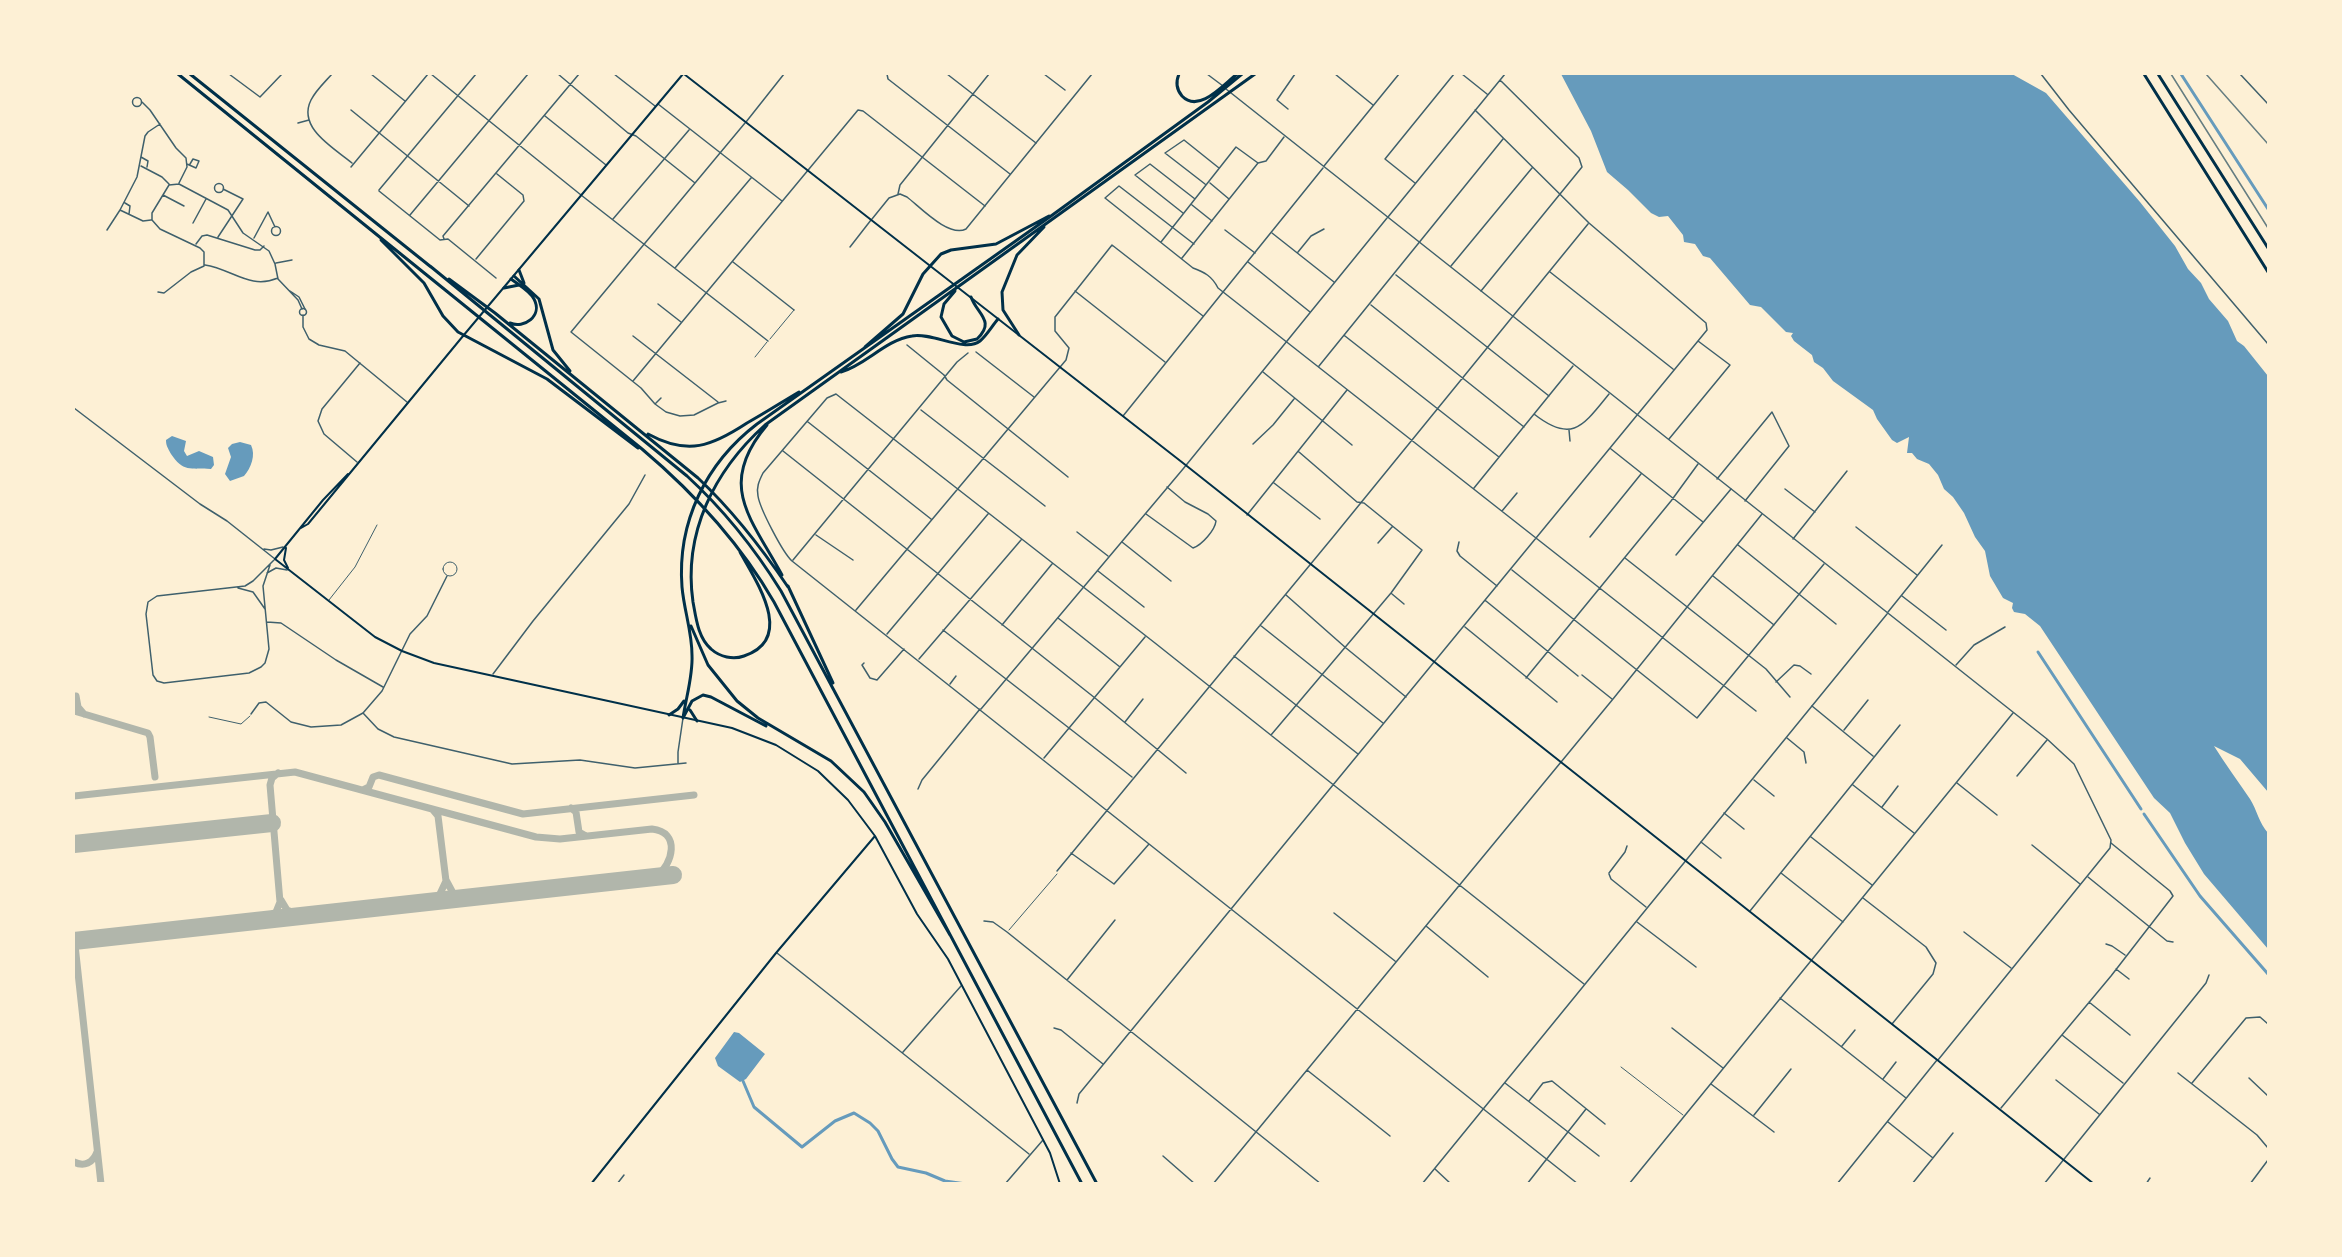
<!DOCTYPE html>
<html>
<head>
<meta charset="utf-8">
<style>
	body { margin:0 }
	#map { position:relative; width:2342px; height:1257px; overflow:hidden; background:#fdf0d5; font-family:Helvetica,sans-serif }
	canvas { display:block }
	.frame { position:absolute; inset:0; border:75px solid #fdf0d5; pointer-events:none }
</style>
</head>
<body>
<div id="map">
<canvas width="2342" height="1257"></canvas>
<div class="frame"></div>
</div>
<script>
const context = document.querySelector('canvas').getContext('2d');
context.lineJoin = 'round';
function fillPath(path, color) {
  context.fillStyle = color;
  context.fill(path, 'evenodd');
}
function strokePath(path, color, width, dash) {
  context.strokeStyle = color;
  context.lineWidth = width;
  context.lineCap = dash ? 'butt' : 'round';
  context.setLineDash(dash || []);
  context.stroke(path);
}
fillPath(new Path2D(`
	M1561 74H2012L2046 93 2140 202 2175 246 2188 269 2201 283 2209 299 2228 321 2237 341 2244 346 2268 376V792L2240 759 2214 746C2225 764 2238 781 2250 799 2257 810 2259 823 2268 833V949L2204 874 2185 843 2170 813 2154 798 2040 626 2025 614 2014 612 2012 608 2013 603 2003 598 1990 576 1985 551 1975 537 1964 513 1953 497 1944 489 1938 475 1929 464 1917 459 1912 453H1907L1909 437 1897 443 1892 440 1877 419 1873 410 1833 381 1823 368 1814 362 1812 355 1794 341 1791 336 1793 333 1786 332 1761 307 1750 305 1710 258 1703 256 1695 244 1684 242 1683 235 1668 216 1659 217 1651 213 1628 190 1607 172 1591 131Z
	M172 436 186 441 184 451 187 456 199 451 213 457 214 465 211 469C190 468 183 472 171 454 168 448 166 446 166 440Z
	M240 442 251 445C256 455 251 468 244 476L230 481 225 474 231 457 228 448 232 444Z
	M734 1032 739 1033 765 1054 746 1079 740 1082 718 1066 715 1058Z`), '#669bbc');
strokePath(new Path2D(`
	M2181 74 2268 209
	M2038 652 2141 809
	M2144 814 2200 896 2268 974
	M743 1081 754 1107 802 1147 835 1121 854 1113 870 1123 878 1131 892 1159 898 1167 926 1173 945 1181 966 1184`), '#669bbc', 3);
strokePath(new Path2D(`
	M76 696 78 707 84 714
	M74 711 148 733 150 737 155 777
	M363 790 369 787 373 777 379 775 523 814 694 795
	M74 796 295 772 536 837 560 839 652 829C681 832 673 864 656 877
	M571 808 576 812 579 832 586 836
	M446 880 453 893 468 897
	M281 900 287 910 302 916
	M426 902 439 896 446 881 438 816 433 810
	M261 920 276 912 280 902 270 785 272 778 278 773
	M74 936 101 1184
	M74 1162C84 1167 93 1163 97 1152`), '#b1b6ab', 7);
strokePath(new Path2D(`
	M74 844 272 823
	M74 941 673 875`), '#b1b6ab', 18);
strokePath(new Path2D(`
	M770 339 794 310
	M755 357 767 342
	M443 569a7 7 0 1 1 14 0a7 7 0 1 1-14 0Z
	M329 600 355 567 377 525
	M209 717 241 724 250 716
	M1009 930 1057 874
	M1621 1067 1683 1115`), '#3f606c', 1);
strokePath(new Path2D(`
	M229 74 260 97 282 74
	M332 74C325 82 316 90 311 100 297 128 334 148 352 163
	M371 74 405 101
	M431 74 581 195 768 341
	M558 74 628 133 636 136 695 183
	M614 74 655 106
	M887 74 888 79 1010 174
	M947 74 1036 143
	M1044 74 1065 90
	M1335 74 1373 105
	M1462 74 1487 94
	M132.5 102a4.5 4.5 0 1 1 9 0a4.5 4.5 0 1 1-9 0Z
	M142 102 150 110 176 148 186 158 187 167 179 183
	M658 104 782 201
	M1288 109 1277 100 1295 74
	M351 110 469 206
	M545 116 606 165
	M746 122 784 74
	M298 123 309 120
	M720 153 571 332 641 388 655 404 666 412 680 416 694 415 718 403 726 401
	M141 157 148 161 147 167
	M187 164 196 168 199 161 193 159 190 164
	M141 166 162 177 169 184
	M1324 166 1399 74
	M351 167 428 74
	M1210 183 1229 199
	M1415 183 1385 159 1454 74
	M214.5 188a4.5 4.5 0 1 1 9 0a4.5 4.5 0 1 1-9 0Z
	M1205 184 1165 153 1184 140 1219 168
	M379 190 476 74
	M379 191 440 240 448 239 496 278
	M898 194 900 185 989 74
	M163 195 184 206
	M125 203 130 206 129 214
	M1192 205 1212 221
	M120 210 143 221 151 220
	M1183 213 1135 175 1150 164 1195 199
	M410 215 528 74
	M1388 217 1505 74
	M613 219 689 130
	M193 223 206 199
	M271.5 231a4.5 4.5 0 1 1 9 0a4.5 4.5 0 1 1-9 0Z
	M107 230 120 210 137 177 145 136 148 132 160 124
	M1225 230 1255 253
	M1272 233 1334 282
	M218 237 243 199 223 189
	M254 238 268 212 275 227
	M444 239 443 236 579 74
	M1161 242 1236 147 1258 163
	M196 244 202 236 207 235 255 250H260L264 246
	M1194 244 1119 186 1105 198 1193 268C1204 272 1212 276 1218 288L1756 711
	M850 247 871 220
	M1298 252 1311 236 1324 229
	M1182 258 1258 163 1266 161 1284 137
	M476 259 524 201 523 195 497 174
	M733 262 794 310
	M1248 262 1310 312
	M276 263 292 260
	M204 265V252L200 248 160 229 152 220V213L169 185 179 184 228 210 243 233 269 251 275 264 278 279 298 300 302 309
	M205 265C232 269 250 290 278 278
	M1451 266 1532 168
	M675 268 751 178
	M1550 272 1673 369
	M1396 275 1549 396
	M290 291 299 297 305 309
	M1075 291 1165 362
	M1481 291 1582 167 1579 158 1500 80
	M158 292 164 293 191 272 204 266
	M658 304 681 322
	M1371 305 1524 427
	M633 336 718 402
	M1345 336 1499 457
	M907 345 944 375 947 380 1068 477
	M976 352 1034 397
	M1319 366 1503 139
	M1263 372 1352 445
	M633 381 858 110 863 111 985 206
	M656 403 661 398
	M74 408 200 504 227 521 275 559 253 581 245 586 157 596 148 602 146 614 153 675 157 681 164 683 249 673 261 667 265 663 269 649 263 586 270 565
	M921 410 1045 506
	M1534 414C1572 444 1583 426 1609 394
	M808 422 931 519
	M1569 430 1570 441
	M1669 439 1730 365 1698 341
	M1253 444 1273 425 1294 399
	M1611 449 1703 522
	M783 451 1095 698 1186 773
	M357 462 324 434 318 421 322 409 360 363
	M1717 479 1772 412 1789 446 1745 501
	M1274 483 1320 519
	M1474 488 1573 366
	M1785 489 1815 512
	M1502 511 1517 493
	M1146 514 1193 548C1202 545 1215 530 1216 521L1208 514 1185 502 1167 487
	M1247 515 1347 390
	M1856 527 1917 575
	M1077 532 1108 556
	M816 535 853 560
	M1590 537 1641 474
	M1793 539 1847 471
	M1122 542 1171 581
	M1459 542 1457 551 1460 556 1497 586
	M1378 543 1392 527
	M1738 545 1836 624
	M264 549 271 550 283 547
	M1676 555 1731 489
	M1625 558 1766 669 1790 697
	M793 560 957 362 968 353
	M1512 570 1697 718 1824 564
	M1098 571 1144 607
	M267 573 276 568 287 570
	M1713 576 1774 625
	M238 588 253 592 265 609
	M1392 594 1404 604
	M1286 595 1346 648 1406 697
	M1902 596 1946 630
	M1486 601 1578 676
	M856 610 1066 360 1069 348 1055 331V317L1112 245 1203 316
	M1888 612 1942 545
	M1058 618 1120 667
	M267 622 281 623 336 660 383 687
	M1002 625 1052 564
	M1260 625 1383 723
	M1465 627 1557 702
	M943 630 1132 777
	M887 634 988 514
	M1234 656 1358 754
	M919 659 1021 540
	M864 663 862 665 870 678 877 680 904 649
	M1956 665 1974 645 2005 627
	M493 674 533 621 629 504 645 475
	M1582 675 1612 699
	M1526 678 1671 501 1698 464
	M1776 682 1794 665 1800 666 1811 674
	M950 684 956 676
	M1812 706 1873 756
	M363 713 378 729 394 737 512 764 580 760 635 768 686 763
	M251 714 259 703 266 702 291 722 311 727 341 725 363 713 382 691 410 634 427 616 447 576
	M1125 722 1143 699
	M1844 730 1868 700
	M1271 735 1391 593 1422 550 1364 503 1357 502 1299 452
	M1787 738 1804 752 1806 763
	M1044 758 1145 637
	M678 763V752L683 718
	M2017 776 2047 740
	M1754 780 1774 796
	M1957 783 1997 815
	M1853 785 1914 833
	M918 789 922 780 980 709
	M1882 807 1898 786
	M1724 813 1744 829
	M1811 837 1872 885
	M1701 842 1721 858
	M2032 845 2080 884
	M1071 853 1114 884 1149 844
	M1057 871 1333 537 1588 224
	M1609 873 1625 852 1627 846
	M1781 873 1843 922
	M1609 874 1611 879 1646 907
	M2088 877 2167 941 2173 942
	M1863 898 1926 947 1936 963 1933 974 1892 1024
	M1750 911 1900 725
	M1334 913 1395 961
	M984 921 993 922 1007 932 1321 1184
	M1637 922 1696 967
	M1426 926 1488 977
	M1964 932 2011 968
	M2106 944 2112 946 2125 955
	M777 953 1029 1154
	M2116 969 2129 979
	M1067 980 1115 920
	M1780 998 1906 1098
	M2089 1002 2130 1035
	M1054 1028 1061 1030 1103 1064
	M1672 1028 1723 1068
	M2062 1035 2123 1083
	M1842 1046 1855 1030
	M903 1052 961 986
	M1307 1070 1390 1136
	M2178 1073 2257 1135 2268 1148
	M2249 1078 2268 1096
	M1883 1079 1896 1062
	M2056 1080 2099 1114
	M1505 1083 1599 1156
	M2192 1083 2246 1018 2260 1017 2268 1024
	M1711 1084 1774 1132
	M1529 1101 1543 1083 1552 1081 1605 1124
	M1077 1103 1079 1094 1707 330 1706 323 1589 223 1475 110
	M2001 1108 2111 976 2173 896 2170 891 2111 843
	M1754 1115 1791 1069
	M1888 1122 1933 1158
	M1163 1156 1195 1184
	M1435 1169 1451 1184
	M617 1184 624 1175
	M1213 1184 1613 699 1762 514
	M1527 1184 1586 1109
	M1578 1184 792 561C783 553 760 509 758 496 756 488 759 481 763 473L827 398 836 394 1155 643 1584 984
	M1629 1184 2013 713
	M1837 1184 1937 1060
	M1912 1184 1953 1133
	M2044 1184 2206 983 2209 975
	M2146 1184 2150 1178
	M2250 1184 2268 1160`), '#3f606c', 1.5);
strokePath(new Path2D(`
	M1207 74 1223 86
	M2041 74 2069 110 2268 344
	M2240 74 2268 104
	M1226 89 2047 739 2074 764 2111 840 2110 848 1938 1060
	M720 153 745 123
	M872 219 889 198 900 194 907 197C920 207 949 238 966 229L1092 74
	M299.5 312a3.5 3.5 0 1 1 7 0a3.5 3.5 0 1 1-7 0Z
	M303 315V327L309 339 319 345 345 351 407 402
	M1123 416 1323 168
	M981 709 1183 469 1387 218
	M1005 1184 1043 1140
	M1422 1184 1887 614`), '#3f606c', 1.5);
strokePath(new Path2D(`
	M348 474 323 500 275 559 375 637 402 651 434 663 732 728 776 745 818 771 848 800 875 836 917 914 948 959 1050 1153 1060 1184
	M301 528 308 524 463 336
	M286 548 284 560 288 568
	M591 1184 776 953 875 836`), '#003049', 2);
strokePath(new Path2D(`
	M684 74 1183 463 2094 1184
	M463 336 683 74`), '#003049', 2);
strokePath(new Path2D(`
	M178 74 642 449C694 493 740 543 774 602L1082 1184
	M190 74 431 267
	M1179 74C1176 81 1176 89 1182 96 1199 114 1224 84 1237 74
	M2144 74 2268 272
	M2158 74 2268 248
	M381 240 424 283 443 316 458 332 547 379 638 448
	M430 266 687 476C724 510 755 549 781 591L1097 1184
	M519 270 524 283
	M514 276 539 299 553 350 570 371
	M449 279 495 313 698 478C733 511 761 547 788 587
	M504 288 519 285
	M955 291 944 304 941 317 952 336 964 342 977 339C996 321 977 314 971 297
	M510 323C524 329 543 316 534 299 530 291 519 285 511 279
	M1019 335 1003 310 1002 292 1017 255 1044 227
	M865 347 903 314 923 274 941 254 951 250 996 244 1049 216
	M841 372C866 365 885 340 912 336 932 332 965 353 980 341 987 335 992 326 998 319
	M767 425C716 485 751 518 782 575
	M648 434C688 456 712 446 747 423 765 413 782 402 799 392
	M740 552C756 581 796 639 744 656 733 660 720 657 711 649 698 638 696 618 693 602 683 533 714 471 765 425L1255 74
	M788 586 833 683
	M691 626 708 665 737 701 758 718 831 761 864 792 885 822 950 935
	M690 710 697 721
	M669 715 678 709 684 701
	M684 716 692 701 703 695 711 697 766 726
	M683 718C686 697 693 676 692 655 692 632 684 610 682 587 677 522 706 463 757 424L1051 216 1208 102 1242 74`), '#003049', 3);
strokePath(new Path2D(`
	M2171 74 2268 228
	M2206 74 2268 144`), '#657d81', 1.5);
</script>
</body>
</html>
